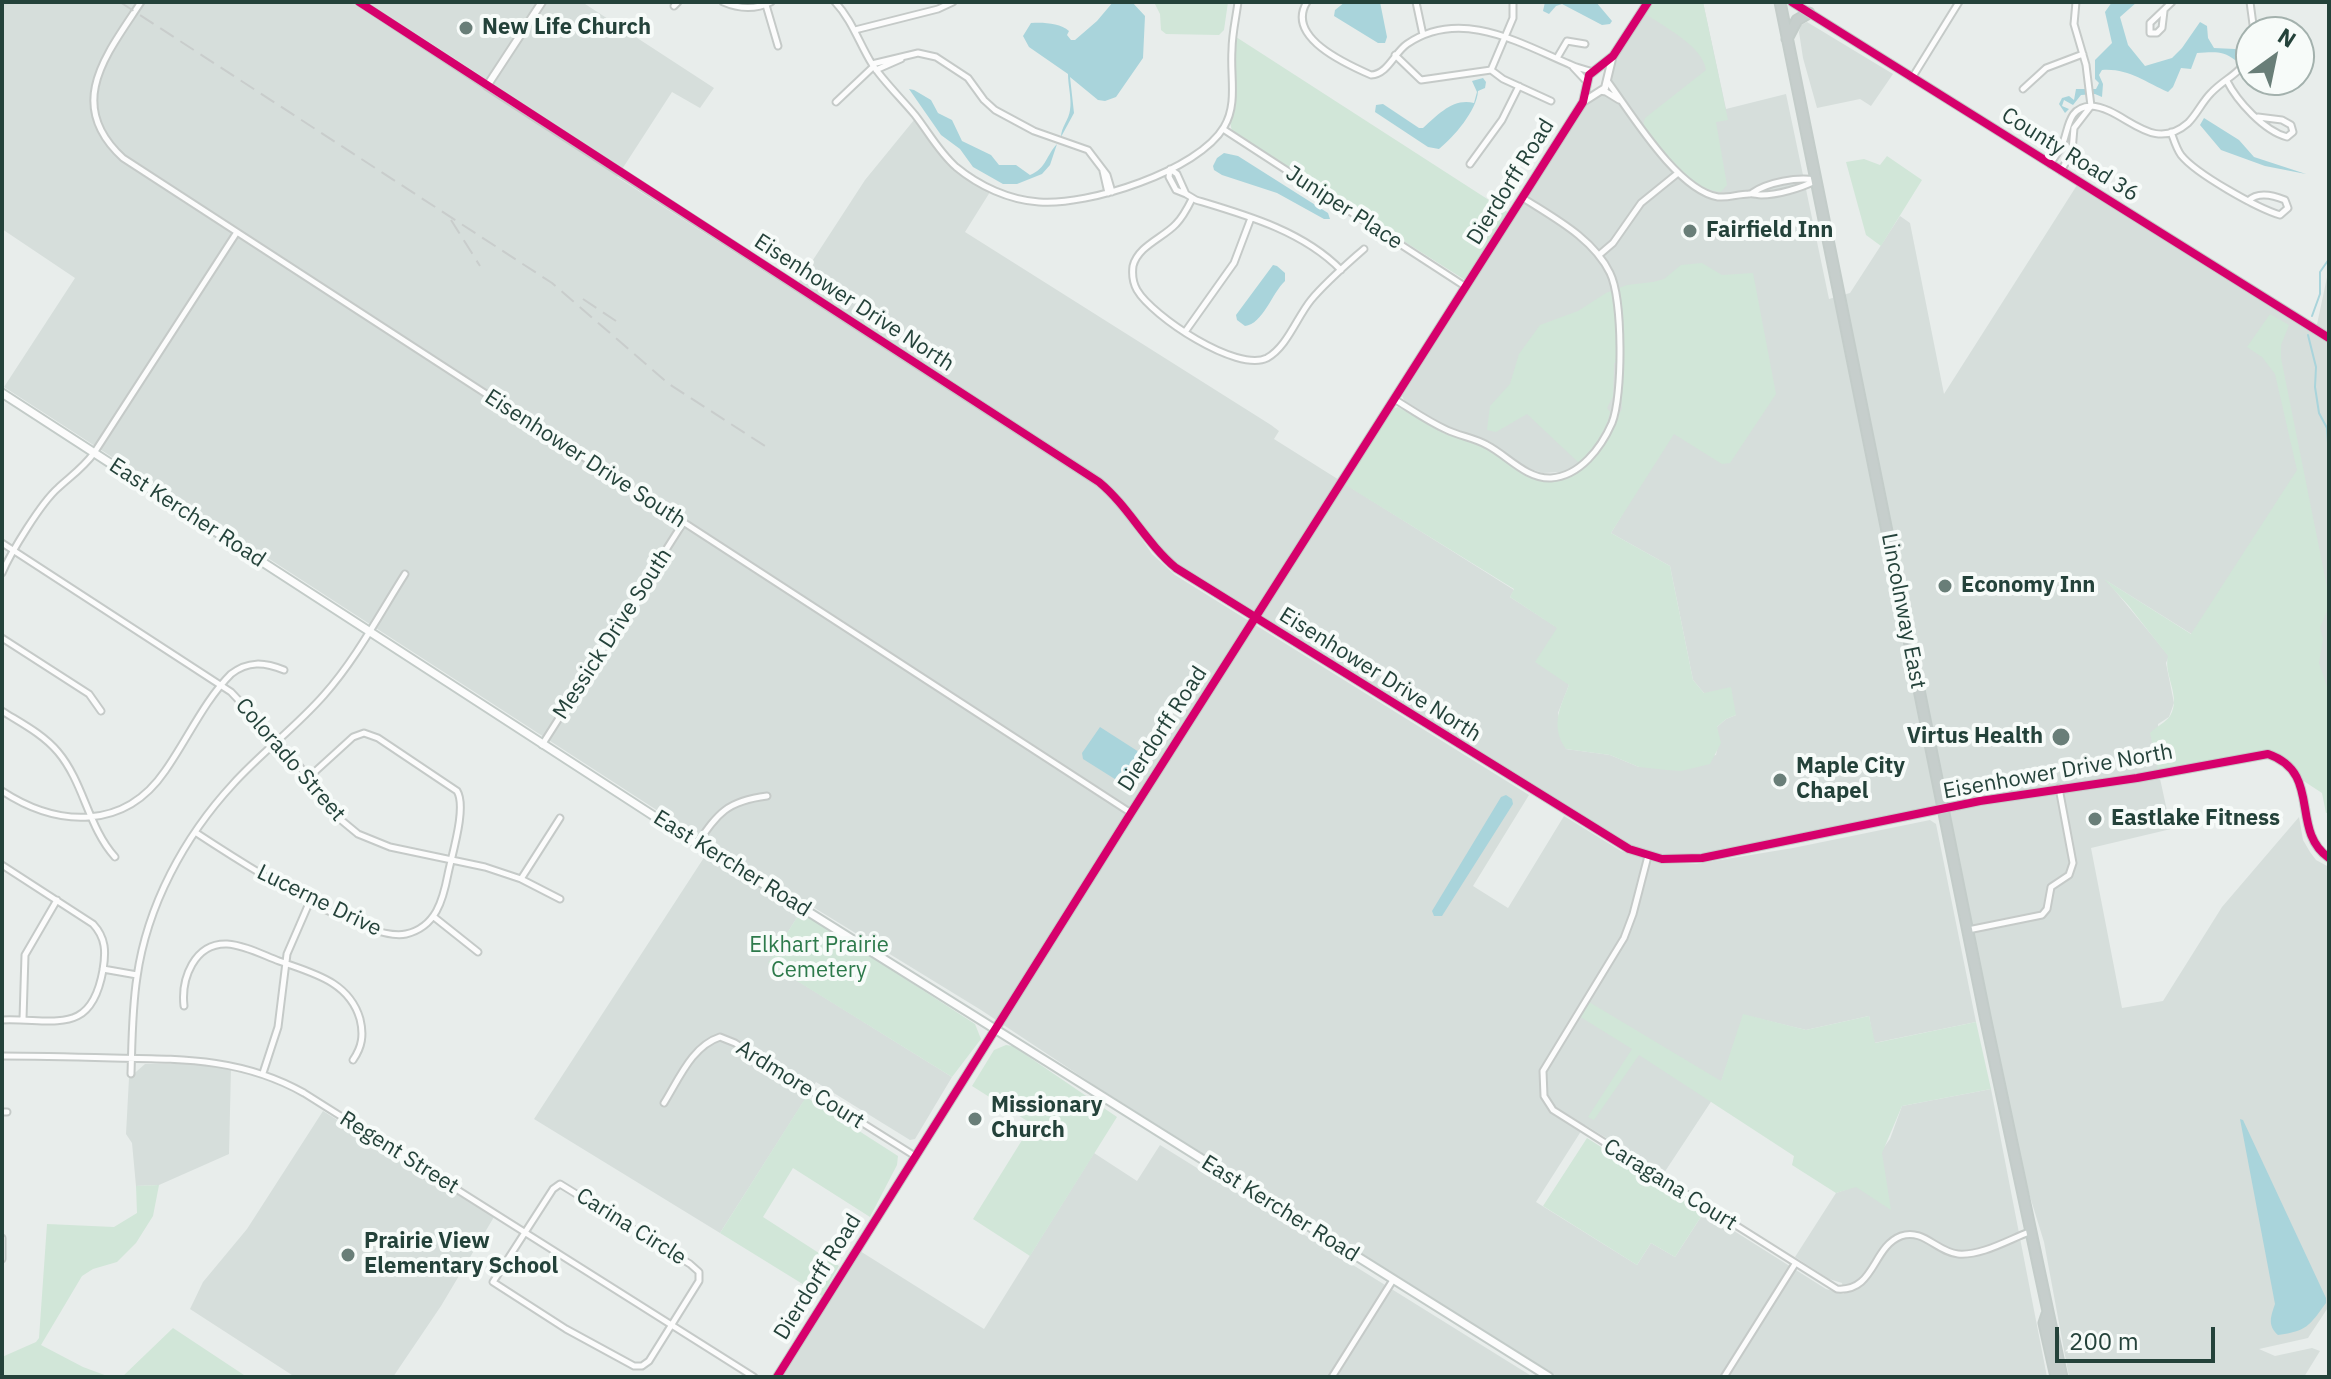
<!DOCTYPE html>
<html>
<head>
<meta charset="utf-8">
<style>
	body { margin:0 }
	#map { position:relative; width:2331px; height:1379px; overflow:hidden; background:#e8edeb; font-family:"IBM Plex Sans",sans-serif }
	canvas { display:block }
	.frame { position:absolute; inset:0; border:4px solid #24423a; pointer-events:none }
	.north { position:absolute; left:2235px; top:16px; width:80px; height:80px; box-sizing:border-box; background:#f7fbf9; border:2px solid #a3b1ad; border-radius:50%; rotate:33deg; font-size:22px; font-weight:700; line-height:32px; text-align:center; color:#24423a }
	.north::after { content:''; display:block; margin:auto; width:28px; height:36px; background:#697e78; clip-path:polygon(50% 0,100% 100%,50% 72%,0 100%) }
	.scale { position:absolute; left:2055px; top:1327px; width:160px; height:36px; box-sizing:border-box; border:4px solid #24423a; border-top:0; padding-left:10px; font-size:24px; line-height:28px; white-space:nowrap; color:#24423a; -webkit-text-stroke:6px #f7fbf9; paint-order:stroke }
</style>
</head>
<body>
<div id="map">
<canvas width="2331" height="1379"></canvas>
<div class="frame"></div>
<div class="north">N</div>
<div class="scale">200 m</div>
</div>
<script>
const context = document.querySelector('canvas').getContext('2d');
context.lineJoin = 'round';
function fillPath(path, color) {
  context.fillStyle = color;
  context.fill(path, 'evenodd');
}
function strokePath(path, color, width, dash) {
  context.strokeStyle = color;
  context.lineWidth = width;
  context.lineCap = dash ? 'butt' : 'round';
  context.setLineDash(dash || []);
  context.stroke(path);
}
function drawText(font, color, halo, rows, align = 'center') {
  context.font = font + ' "IBM Plex Sans",sans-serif';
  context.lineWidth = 8;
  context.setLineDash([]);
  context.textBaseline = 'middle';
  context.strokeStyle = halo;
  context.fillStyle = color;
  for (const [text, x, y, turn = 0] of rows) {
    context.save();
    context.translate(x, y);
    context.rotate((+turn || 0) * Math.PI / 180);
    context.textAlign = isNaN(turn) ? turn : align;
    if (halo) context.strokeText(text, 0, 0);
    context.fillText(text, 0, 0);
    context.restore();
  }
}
fillPath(new Path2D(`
	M2 2H582L714 88 700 108 672 92 617 177 1092 482 1116 501 1152 554 1175 575 1529 795 1473 886 1508 908 1564 816 1621 851 1658 863 1696 864 1793 848 1930 820 1936 824 1976 1022 1874 1043 1869 1016 1806 1030 1744 1015 1718 1091 1664 1173 1585 1125 1536 1202 1637 1265 1651 1243 1675 1257 1704 1212 1826 1289 1844 1294 1842 1283 1829 1279 1795 1257 1836 1193 1856 1186 1890 1139 1902 1106 1991 1089 2047 1377H1558L1094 1085 981 1010 689 831 4 387 75 278 2 229Z
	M1651 2H1703L1726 109 1786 94 1829 299 1850 293 1900 216 1910 223 1944 394 2079 182 2316 329 2329 268V720L2107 581 2169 656 2166 663 2174 703 2169 717 2158 724 2159 774 2171 829 2091 848 2122 1008 2163 1001 2222 907 2299 817 2303 840 2310 852 2316 860 2329 867V1306L2308 1338 2259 1349 2275 1356 2312 1348 2320 1351 2304 1377H2069L2044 1242 2020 1164 1953 834 1943 809 1676 860 1629 849 1176 568 1111 492 903 356 892 344 798 283 865 180 914 120 946 160 964 177 990 192 965 232 1271 425 1279 431 1274 439 1514 590 1510 597 1558 628 1569 685 1558 713 1566 749 1610 755 1639 767 1716 755 1718 745 1717 727 1726 719 1736 715 1704 693 1693 680 1670 566 1611 533 1623 513 1560 472 1543 473 1527 468 1489 441 1438 423 1405 402 1402 396 1585 106 1592 95 1603 90 1613 56Z
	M1807 22 1893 74 1871 106 1860 99 1817 108 1803 58 1799 32 1801 25Z
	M705 856 801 911 769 963 952 1077 915 1139 910 1140 816 1082 720 1233 534 1119Z
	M145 1064H191L231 1068 229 1154 159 1185 136 1186 132 1143 126 1134 129 1078Z
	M323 1111 494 1217 441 1306 393 1377H295L190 1309 203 1282 247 1229Z
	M1160 1145 1533 1377H777L860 1251 984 1329 1094 1153 1137 1181Z`), '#d6dedb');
fillPath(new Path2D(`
	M1154 2H1228L1224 30 1219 35 1166 34 1161 30 1160 14Z
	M1651 2H1703L1728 120 1716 122 1727 185 1721 192C1685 188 1665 152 1643 126L1645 118 1706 70C1703 46 1663 26 1644 13Z
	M1233 35 1509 213 1465 280 1233 133C1225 117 1232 56 1233 35Z
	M1887 156 1922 180 1881 246 1866 235 1846 162 1864 159 1880 165Z
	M1702 263 1722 275 1753 273 1776 394 1730 463 1722 464 1674 434 1611 533 1670 566 1693 680 1704 693 1731 687 1736 715 1726 719 1717 727 1721 743 1710 764 1681 771 1667 770 1639 767 1610 755 1566 749C1550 727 1560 707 1569 685L1535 662 1557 628 1510 597 1514 589 1344 484 1392 409 1398 407 1443 433 1484 447 1527 476 1551 480 1568 477 1586 466 1598 451 1622 409 1618 362 1614 363 1613 396 1607 408 1610 412C1607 430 1592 450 1579 463L1527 414 1496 432 1487 430 1490 406 1510 384 1519 354 1540 325 1578 311 1606 293 1627 285 1653 282 1664 279 1681 265Z
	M2270 314 2289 325 2281 345V358L2329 597V606L2320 628 2323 639 2319 663 2329 693V812L2326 813 2322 793 2299 778 2292 766 2268 754 2159 774 2150 733C2156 727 2166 722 2170 716 2182 697 2163 675 2168 656L2128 605 2104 579 2191 634 2297 470 2275 374 2262 357 2247 347Z
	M801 911 975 1024 981 1039 952 1077 768 963Z
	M1589 1002 1721 1081 1743 1014 1806 1030 1869 1016 1875 1043 1976 1022 1991 1089 1902 1106 1882 1153 1891 1210 1856 1187 1836 1193 1792 1165 1794 1156 1639 1055 1594 1120 1588 1117 1632 1049 1579 1016Z
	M1006 1045 1013 1046 1117 1117 1030 1256 973 1219 1032 1124 972 1086 994 1050Z
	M806 1097 898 1156 897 1165 870 1217 793 1168 763 1217 839 1266 822 1296 720 1233Z
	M1587 1138 1704 1212 1675 1257 1651 1243 1637 1265 1543 1206Z
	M159 1185 153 1216 136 1243 117 1262 93 1269 82 1276 41 1345 83 1367 110 1377H2V1357L36 1342 39 1338 47 1224 114 1227 137 1213 136 1186Z
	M173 1328 247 1377H122Z`), '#d1e6d8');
fillPath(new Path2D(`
	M1113 2H1132L1145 16 1143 58 1116 97 1105 101 1098 100 1070 77 1074 113 1061 137C1061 127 1069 120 1070 110 1072 99 1068 86 1068 74L1029 47 1023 36 1031 23C1043 22 1060 23 1069 31L1067 35 1071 40H1075L1097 21Z
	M1345 2H1380L1387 37 1385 43H1378L1334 16 1335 10Z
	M1545 2H1596L1612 21 1610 24 1602 25 1562 4 1556 6 1549 14 1543 11Z
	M2112 2H2137L2120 17 2128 45 2145 66 2172 58 2182 48 2200 22 2207 26 2208 38 2214 48 2235 49 2242 53 2235 60C2223 50 2212 52 2197 53L2191 69 2181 68 2173 87 2168 92C2145 82 2128 68 2102 70L2099 75 2103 84 2102 97 2095 94 2081 95 2073 105 2064 100 2062 106 2069 109 2065 113 2059 104 2062 98 2069 96 2074 100 2076 89H2096L2099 83 2095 79V60L2112 43 2105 12Z
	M1483 78 1486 82 1485 88 1478 91C1477 110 1454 137 1439 149L1428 147 1375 112 1376 105 1383 104 1419 128H1423C1439 114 1453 98 1474 103L1477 92 1472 81Z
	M909 89 914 90 931 100 938 113 952 120 962 141 991 155 999 165H1016L1030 175C1046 169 1047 154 1057 144L1050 165 1042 174 1017 184H1003L973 167 960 149 941 135Z
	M2204 118 2239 140 2254 157 2306 174 2265 166 2221 150 2200 125Z
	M1224 153 1238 156 1328 213 1330 219H1324L1277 193 1222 175 1214 170 1213 166 1217 158Z
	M1273 265 1277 266 1285 273V281C1272 293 1263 324 1245 326L1237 320 1236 315Z
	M1100 727 1139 752 1138 758 1121 781H1118L1083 759 1082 753Z
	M1506 795 1512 799 1513 804 1442 916H1434L1432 911 1501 797Z
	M2240 1119 2243 1120 2326 1298V1303C2309 1326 2307 1331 2278 1335 2267 1325 2271 1316 2275 1304Z`), '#a9d4db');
strokePath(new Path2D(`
	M2312 316 2320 294V272L2329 259
	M2308 335 2316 367 2315 387 2319 413 2327 428 2329 457`), '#a9d4db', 2);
const minor = new Path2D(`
	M141 2C107 54 64 104 123 158L1131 813
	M359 2 487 86
	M723 2C739 9 755 10 771 2
	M835 2C852 20 859 43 872 64 884 82 901 98 915 115 929 133 939 152 956 167 979 186 1009 200 1039 202 1088 206 1198 171 1224 127 1238 104 1230 76 1232 50 1232 34 1236 18 1238 2
	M1307 2C1285 37 1346 64 1371 75 1388 74 1394 53 1407 44 1460 8 1518 42 1569 64 1576 68 1585 69 1592 72
	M1416 2 1423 35
	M2076 2 2074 24 2086 65 2091 106C2125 108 2151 155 2188 123 2197 114 2202 102 2211 93 2228 75 2243 75 2251 48
	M2250 2 2254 32
	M766 5 778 46
	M674 6 678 2
	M2164 11 2162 28 2157 33H2150V23L2172 2
	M855 30 938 9 953 2
	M1395 55 1421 80 1491 70 1513 18V2
	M1557 58 1567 41 1585 44
	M872 64 918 53 936 57 968 78 984 100 995 110 1034 131 1088 150 1107 175 1112 192
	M1573 67 1587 82
	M876 70 901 59
	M1491 70 1503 79 1551 101
	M1912 78 1959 2
	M2227 81C2237 101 2264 131 2287 137L2293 132 2291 125 2282 120 2258 117
	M1608 82C1631 113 1677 190 1718 197 1729 198 1738 194 1749 194 1753 193 1757 195 1761 195 1778 195 1801 188 1815 181
	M2023 89 2046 68 2083 54
	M1600 91 1606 92 1619 100
	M836 102 874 66
	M1223 129 1466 287
	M2171 132C2174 140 2176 148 2181 155 2196 174 2257 208 2280 215L2288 208 2285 200C2273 195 2258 191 2248 201
	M1470 164 1502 120 1519 86
	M2050 164C2055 157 2061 149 2064 140 2069 124 2070 107 2091 106
	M1170 169 1177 174 1186 194 1176 190 1169 177Z
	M1103 171 1108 193
	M2061 171 2072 151 2074 128 2091 106
	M1752 193C1768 182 1797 177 1815 180
	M1186 194 1196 200C1246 215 1303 231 1341 270
	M1192 199C1188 207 1183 217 1176 224 1163 238 1138 246 1133 266 1132 274 1133 283 1137 290 1152 316 1237 373 1267 358 1287 347 1297 317 1311 300 1327 281 1346 265 1364 249
	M1599 255 1613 243 1641 203 1678 173
	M1185 332 1234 263 1251 218
	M1394 399C1412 410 1429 422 1447 430 1460 436 1475 438 1487 445 1508 456 1526 479 1551 478 1580 476 1601 448 1612 423 1623 396 1623 299 1610 273 1593 238 1554 218 1523 198
	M2 543 231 692 295 760 335 815 358 834 390 847 485 867 521 879 560 899
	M2 573C11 552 41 503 58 488 71 476 83 468 94 453L237 232
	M2 638 89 694 101 711
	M2 711C21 723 43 734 58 752 84 783 88 827 115 857
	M542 745 683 523
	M2 791C57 827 124 831 165 771 187 740 204 701 231 674 248 661 264 662 284 670
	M195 832C233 857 364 943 406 934 436 927 443 900 448 874 452 854 467 807 457 791L378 738 364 733 353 737 308 778
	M697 844C718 813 727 801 767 796
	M1648 856 1633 914 1624 938 1543 1071 1544 1096 1553 1110 1837 1289C1875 1292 1872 1247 1901 1236 1923 1228 1937 1252 1958 1254 1981 1256 2008 1240 2029 1232
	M2 865 93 924C106 938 106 952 103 970 91 1037 55 1018 2 1020
	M521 879 560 818
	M434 917 478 952
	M1968 930 2042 915 2047 909 2051 887 2069 875 2073 863 2059 788
	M103 969 137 975
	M184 1006C181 979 194 943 227 944 244 945 263 955 279 961 312 973 349 981 360 1019 364 1035 362 1047 353 1060
	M23 1019 25 955 57 900
	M2 1056C39 1056 76 1057 113 1058 182 1059 242 1058 304 1093L754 1377
	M263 1073 278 1027 287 954 310 901
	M131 1074C132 1042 132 1009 137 977 147 906 184 837 233 784 261 753 296 727 324 695 356 659 379 615 405 574
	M664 1103C679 1079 692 1046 720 1037L735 1043 915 1156
	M2 1112H7
	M560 1184 690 1264 699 1272V1281L649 1361 642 1366H634L566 1329 493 1282 553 1189Z
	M2 1238V1259
	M1332 1377 1393 1280
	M1724 1377 1795 1264`);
const tertiary = new Path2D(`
	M542 2 487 86 1099 482C1129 507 1146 543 1176 568L1629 849 1662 859 1702 858 1980 801 2137 778 2268 754C2323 773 2289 830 2329 858
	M1792 2 2329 338
	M1583 102 1605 88 1612 59
	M777 1377 1131 813 1583 102 1589 75 1613 56 1648 2`);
const secondary = new Path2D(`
	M2 393 697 844 780 894 1549 1377`);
const trunk = new Path2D(`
	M1780 2 1986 1021 2062 1377
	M1787 39 1797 20 1809 13
	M2047 1314 2044 1323 2056 1377`);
strokePath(minor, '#c5cac8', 9);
strokePath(tertiary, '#c5cac8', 10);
strokePath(secondary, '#c3cbc8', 11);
strokePath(trunk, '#c3ccc9', 13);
strokePath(minor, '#fcfcfc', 5);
strokePath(tertiary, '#fcfcfc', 6);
strokePath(secondary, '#fcfcfc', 7);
strokePath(trunk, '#c6cecc', 9);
strokePath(new Path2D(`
	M120 2 552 283 669 384 768 448
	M451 220 480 266
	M583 299 616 321`), '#c9cdcc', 2, [16, 8]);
strokePath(new Path2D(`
	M359 2 1099 482C1129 507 1146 543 1176 568L1629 849 1662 859 1702 858 1980 801 2137 778 2268 754C2323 773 2289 830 2329 858
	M1792 2 2329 338
	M777 1377 1131 813 1583 102 1589 75 1613 56 1648 2`), '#d6006c', 8);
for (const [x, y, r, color] of [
	[466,28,8,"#697e78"],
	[1690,231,8,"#697e78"],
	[1945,586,8,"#697e78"],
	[2061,737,10,"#697e78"],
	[1780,780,8,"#697e78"],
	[2095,819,8,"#697e78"],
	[975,1119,8,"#697e78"],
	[348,1255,8,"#697e78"]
]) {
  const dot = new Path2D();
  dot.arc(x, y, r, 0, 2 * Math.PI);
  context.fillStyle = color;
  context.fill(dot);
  strokePath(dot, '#f7fbf9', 3);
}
drawText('bold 22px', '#24423a', '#f7fbf9', [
	["New Life Church",482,28],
	["Fairfield Inn",1706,231],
	["Economy Inn",1961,586],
	["Virtus Health",2043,737,"right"],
	["Maple City",1796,767],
	["Chapel",1796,792],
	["Eastlake Fitness",2111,819],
	["Missionary",991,1106],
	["Church",991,1131],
	["Prairie View",364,1242],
	["Elementary School",364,1267]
], 'left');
drawText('22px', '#24423a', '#f7fbf9', [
	["County Road 36",2070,155,32],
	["Dierdorff Road",1511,182,-58],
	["Juniper Place",1344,208,33],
	["Eisenhower Drive North",854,303,33],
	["Eisenhower Drive South",585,459,33],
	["East Kercher Road",187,513,33],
	["Lincolnway East",1903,611,79],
	["Messick Drive South",613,634,-57],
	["Eisenhower Drive North",1380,675,32],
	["Dierdorff Road",1163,729,-57],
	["Colorado Street",290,760,49],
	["Eisenhower Drive North",2058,772,-10],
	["East Kercher Road",732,864,32],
	["Lucerne Drive",319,901,26],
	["Ardmore Court",800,1085,32],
	["Regent Street",399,1153,32],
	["Caragana Court",1670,1185,32],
	["East Kercher Road",1280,1209,32],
	["Carina Circle",631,1227,32],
	["Dierdorff Road",818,1277,-58]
]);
drawText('22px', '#2d7a4b', '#f7fbf9', [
	["Elkhart Prairie",819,946],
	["Cemetery",819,971]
]);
</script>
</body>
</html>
